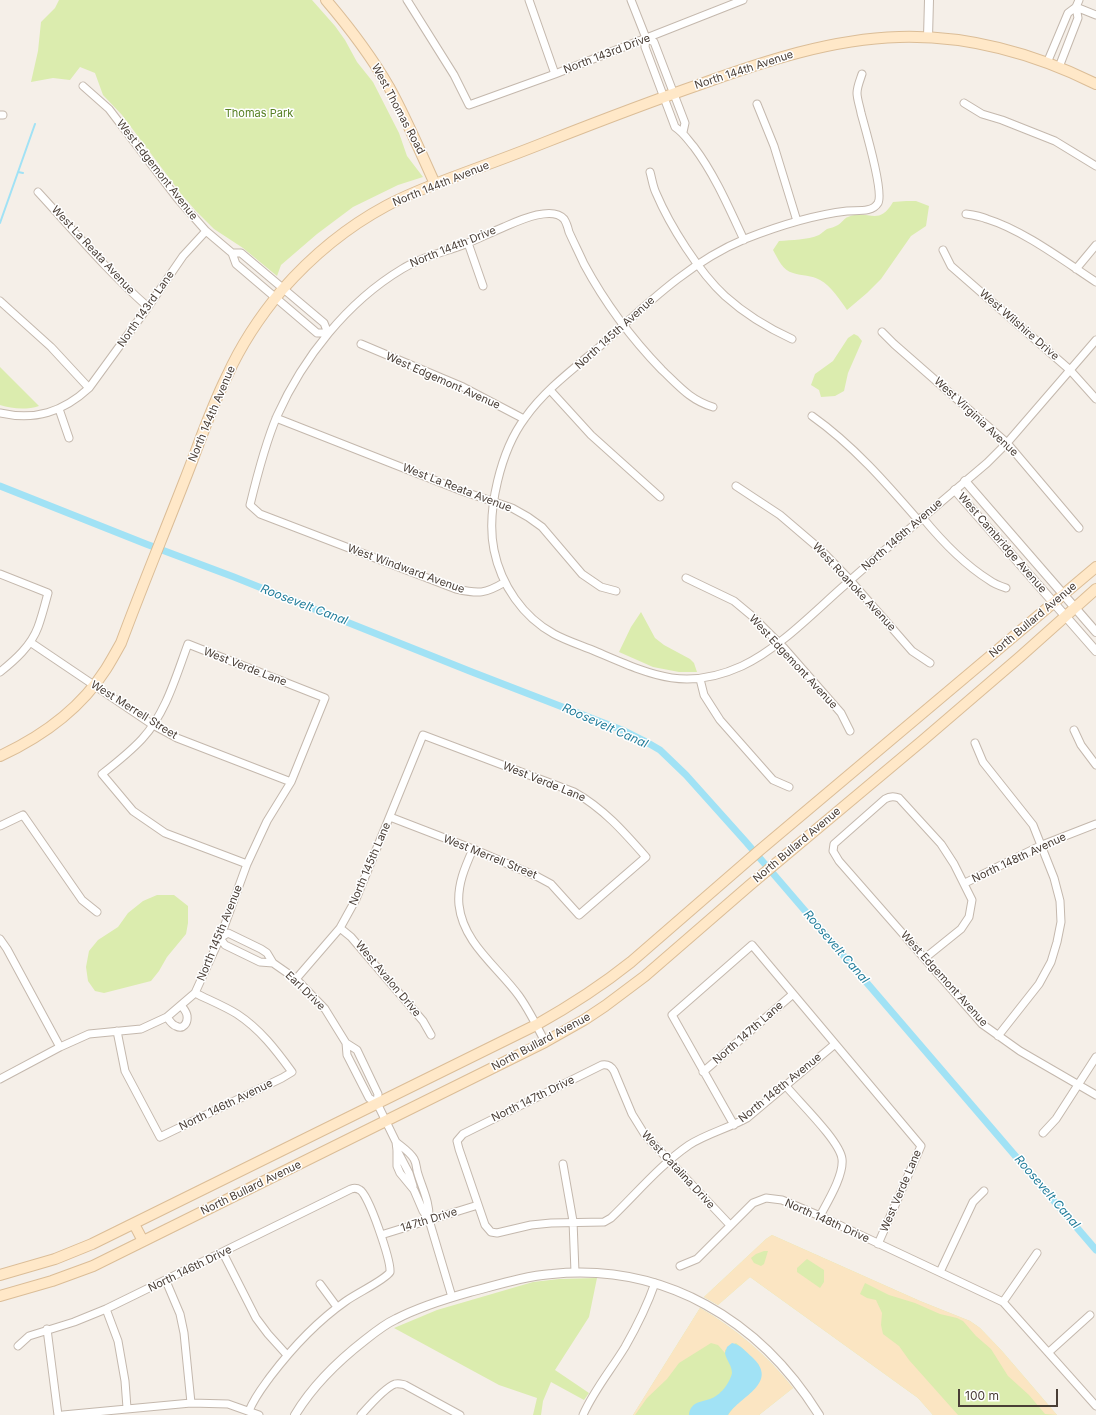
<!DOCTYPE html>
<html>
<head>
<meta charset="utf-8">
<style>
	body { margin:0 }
	#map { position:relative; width:1096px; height:1415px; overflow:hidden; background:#f5efe8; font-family:Inter,sans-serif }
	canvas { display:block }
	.scale { position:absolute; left:958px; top:1389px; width:100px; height:18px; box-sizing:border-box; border:2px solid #493e36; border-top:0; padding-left:5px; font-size:12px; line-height:14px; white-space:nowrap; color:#493e36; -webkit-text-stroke:3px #fff; paint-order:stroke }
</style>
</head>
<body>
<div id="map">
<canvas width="1096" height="1415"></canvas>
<div class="scale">100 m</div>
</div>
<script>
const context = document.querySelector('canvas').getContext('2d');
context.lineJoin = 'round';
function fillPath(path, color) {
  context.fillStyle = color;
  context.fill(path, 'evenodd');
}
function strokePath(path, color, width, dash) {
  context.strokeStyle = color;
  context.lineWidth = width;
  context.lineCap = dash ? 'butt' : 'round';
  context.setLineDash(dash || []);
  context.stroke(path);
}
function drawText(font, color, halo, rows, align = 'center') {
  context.font = font + ' Inter,sans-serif';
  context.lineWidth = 3;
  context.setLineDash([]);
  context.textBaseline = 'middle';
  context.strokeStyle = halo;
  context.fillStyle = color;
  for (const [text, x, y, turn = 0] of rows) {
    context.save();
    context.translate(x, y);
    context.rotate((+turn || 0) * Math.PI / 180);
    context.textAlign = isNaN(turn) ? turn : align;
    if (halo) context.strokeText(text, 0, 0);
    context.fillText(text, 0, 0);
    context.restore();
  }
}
fillPath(new Path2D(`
	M59 0H312L335 26 345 40 357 62 373 82 399 133 407 156 423 177 398 185 353 207 317 234 281 265 277 276 243 248 214 229 196 211 182 195 122 115 103 95 95 73 80 67 70 80 53 78 31 82 38 51 41 22 55 8Z
	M906 201H916L929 206 926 226 911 236 881 279 867 293 847 310C840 300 831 286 820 280 812 275 802 276 793 273 783 271 778 259 773 250L779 241C792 240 807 240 819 235 822 233 824 231 827 229 830 228 835 227 838 225 842 223 844 218 848 217 868 208 878 228 893 202Z
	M854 334 858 336 862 341 848 373 844 391 835 396 821 397 819 390 811 385 815 374 833 361 848 338Z
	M0 367 39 406C27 410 12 409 0 405Z
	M641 612 655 638 664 645 690 659 694 663 697 672H679L653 667 619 652 631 627Z
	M157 895H174L188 906V923L186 934 167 957 159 971 151 981 104 993 95 991 88 981 86 967 89 951 98 940 118 927 128 913 143 901Z
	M772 1235 920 1301 970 1321 980 1328 1002 1351 1057 1415H933L918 1398 750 1277 718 1305 704 1297 766 1239Z
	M597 1278 589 1317 555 1370 589 1393 584 1400 551 1382 543 1401 541 1415H533L537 1398 499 1385 394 1328 437 1310 533 1282 559 1279Z
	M700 1308C736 1329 767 1355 793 1388L759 1415H633Z`), '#dbecae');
fillPath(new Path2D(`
	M772 1235 920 1301 970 1321 980 1328 1002 1351 1057 1415 1045 1414 1029 1395 1008 1376 991 1349 976 1336 963 1321 957 1318 940 1314 915 1303 889 1295 865 1283 860 1294 867 1298 876 1300 882 1313 881 1325 883 1334 899 1346 909 1360 958 1415H933L918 1398 750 1277 718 1305 704 1297 766 1239ZM764 1251H768L764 1264 761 1266 754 1263 751 1258 756 1254ZM807 1259 824 1270V1282L820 1288 797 1272V1268Z
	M700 1308C736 1329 767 1355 793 1388L759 1415H728L736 1404 751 1392 759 1365 743 1349 736 1343 725 1350V1353L718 1345 711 1343 679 1363 667 1379 647 1398 635 1415H633Z`), '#fbe5c2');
fillPath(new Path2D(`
	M732 1343C740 1344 746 1352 752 1357 780 1383 740 1396 728 1415H689C690 1402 701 1402 710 1399 720 1396 730 1383 732 1373 732 1365 726 1360 725 1353L727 1347Z`), '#a1e2f5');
strokePath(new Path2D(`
	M18 172 23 173
	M0 223 35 124`), '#a1e2f5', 2);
strokePath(new Path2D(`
	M0 486 146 544 234 577 472 672 622 730 648 743 660 750 686 775 746 842 1096 1250`), '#a1e2f5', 7);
const minor = new Path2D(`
	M407 0 454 75 469 105 555 74 743 0
	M529 0 555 74
	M631 0 646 38 645 47 675 127C684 133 687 139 694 147 715 175 729 208 744 240
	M1076 7 1096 15
	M646 38 654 42 685 123 683 132
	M1047 63 1068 13 1076 7 1079 0
	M1059 67 1078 18 1076 7
	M862 74C860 80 857 87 857 93 857 99 860 107 861 113 865 128 884 192 878 203 872 213 857 210 847 211 813 215 778 226 745 239 687 263 643 308 597 349 572 370 544 391 525 418 501 450 486 511 494 550 501 585 523 617 554 634 567 641 583 646 597 652 651 675 685 692 742 666 779 649 816 610 846 584 892 543 940 503 987 463L1007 443 1096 340
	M83 86 109 109 177 198 206 231 232 253 236 264 317 333H328L324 323 241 253H232
	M964 103 982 114 1002 120 1055 141 1096 166
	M757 104 774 146 797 221
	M0 115H3
	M650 172C652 179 653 187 656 193 670 226 699 272 725 296 745 314 768 328 792 339
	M38 192C74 231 108 272 148 307
	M966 214C973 215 980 216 987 219 1023 230 1064 261 1096 282
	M468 243 483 286
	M943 250 951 266 1070 370 1096 399
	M1076 269 1096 245
	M0 301 51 347 89 388
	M882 332 894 344 1007 443 1079 528
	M361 344 463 387 524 419
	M550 390 591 435 660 497
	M59 409 69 438
	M0 413C35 421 63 412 89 388L148 307 183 256 206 231
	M812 416C853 445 886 483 919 521
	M276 418 462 491 512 508 528 517 542 527 582 574 601 587 616 591
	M736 486 780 515 821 550 850 580 912 651 930 663
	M922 517C940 539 965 565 989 580 994 584 1000 586 1006 588
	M0 574 48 593C45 604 42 616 38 627 31 646 15 660 0 672
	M686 578 734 601 752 616 784 648 841 713 850 731
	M505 582C485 594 479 594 456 589L260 514 250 505C257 476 265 444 277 416 303 358 347 302 402 269 423 256 446 252 468 243 480 238 492 232 504 227 518 221 552 205 564 219 566 222 568 228 569 232 574 243 579 253 584 264 605 303 631 338 662 370 679 386 690 400 713 407
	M30 642 153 725 177 738 291 782
	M700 679 704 695 720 720 773 780 789 787
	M1074 730 1081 745 1096 765
	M975 743 983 762 1033 825 1054 878 1060 901 1061 922 1057 942 1051 962 1039 984 998 1036
	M0 826 23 815 82 900 97 912
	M473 849C465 867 457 885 459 905 463 943 498 967 519 996 529 1010 537 1026 545 1042
	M965 883 1042 845 1096 824
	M340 928 351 937 423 1021 431 1035
	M0 939 7 949 60 1047
	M925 958 961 929 969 917 972 900 954 864 941 844 899 798C894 796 890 796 885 799L834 844 833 851 839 861 982 1024 1020 1051 1096 1095
	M273 963 260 962 225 945 220 938 228 933 261 949 267 953 273 963 296 979 325 1009 346 1043 357 1050 378 1094 377 1103
	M296 979 340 928 356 899 423 735 574 792C603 808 624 832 646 857L579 915 551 884 538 877 473 849 390 817
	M167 1017C169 1020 172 1025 176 1026 183 1030 188 1023 187 1016 187 1012 183 1008 181 1005
	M117 1031 125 1071 160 1137 282 1078 292 1072C276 1050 260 1029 237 1014 224 1006 209 1000 195 993
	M346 1043 347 1055 369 1098 377 1103
	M703 1072 793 994
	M0 1079 60 1047 89 1034 141 1029 167 1017 195 993 220 938 247 864 267 821 291 782 325 698 188 644C176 676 166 713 142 739 130 752 116 763 102 774L133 811 165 833 247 864
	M786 1086C798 1101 840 1141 842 1159 844 1175 828 1201 820 1216
	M377 1103 396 1142 397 1150V1166L400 1173 414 1190 423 1211 429 1220 452 1297
	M734 1125 672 1015 752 945 921 1146 878 1244
	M1043 1133 1056 1119 1096 1057
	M396 1142C402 1147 410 1152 414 1159 417 1164 416 1169 418 1174 423 1190 430 1203 429 1220
	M397 1150 409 1173 413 1186
	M563 1164 573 1221 575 1272
	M730 1225 645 1135 632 1114 614 1071C611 1066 608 1064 602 1065L463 1134 457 1141 459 1149 485 1225 491 1232 497 1233 531 1225 551 1223 604 1222 611 1218C636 1194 660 1165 689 1145 706 1134 729 1128 747 1118L835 1044
	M381 1235 478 1205
	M223 1253 256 1318 268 1334 287 1355
	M680 1266 697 1259 753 1203 766 1198 782 1200 820 1216 1003 1302 1096 1406
	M940 1272 973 1202 984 1191
	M166 1281 180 1314 184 1333 191 1403
	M320 1284 337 1307
	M1003 1302 1037 1253
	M106 1309 118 1341 125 1381 127 1408
	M47 1329 58 1415
	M18 1346 29 1336 74 1322 106 1309 351 1189C354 1188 357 1188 360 1190 369 1195 391 1261 390 1272 385 1280 357 1293 346 1301 316 1322 292 1348 270 1377 262 1388 254 1398 249 1411
	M1049 1352 1090 1315
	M63 1415 191 1403 228 1404 259 1415
	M361 1415C368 1407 386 1387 395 1384 399 1383 401 1384 405 1385L460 1415
	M583 1415C594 1390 611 1370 625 1347 637 1326 647 1306 655 1283`);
const tertiary = new Path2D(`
	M928 37 929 0
	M965 481 1096 632
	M955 490 1096 651
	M295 1415C313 1385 338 1361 365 1340 375 1332 385 1324 396 1319 419 1307 445 1299 470 1292 497 1285 524 1276 552 1274 665 1263 760 1320 819 1415`);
const secondary = new Path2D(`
	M326 0C349 27 371 56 389 87 406 118 420 151 435 184
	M0 756C41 737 81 708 106 669 111 661 116 652 121 643 141 589 163 536 184 482 198 447 210 410 227 376 241 345 261 315 282 290 311 257 347 227 386 206 408 194 432 185 456 176 486 165 516 154 546 142 597 122 649 102 701 84 765 61 831 39 899 37 967 35 1035 54 1096 84
	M134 1224 143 1241
	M0 1275 55 1259 92 1244 536 1025C570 1006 601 986 631 962L760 850 1096 567
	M0 1296 52 1281 93 1266 545 1042 584 1020 605 1006 645 976 750 885 922 741 1021 656 1096 589`);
strokePath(minor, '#c4b8ad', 9);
strokePath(tertiary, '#c4b8ad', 10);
strokePath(secondary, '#dbbd97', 12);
strokePath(minor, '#fff', 7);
strokePath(tertiary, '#fff', 8);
strokePath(secondary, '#ffe8c8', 10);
drawText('11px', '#493e36', '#fff', [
	["North 143rd Drive",607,54,-21],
	["North 144th Avenue",744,70,-18],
	["West Thomas Road",398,109,62],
	["West Edgemont Avenue",157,170,52],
	["North 144th Avenue",441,184,-22],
	["North 144th Drive",453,247,-22],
	["West La Reata Avenue",93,250,47],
	["North 143rd Lane",146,309,-55],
	["West Wilshire Drive",1019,325,41],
	["North 145th Avenue",615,333,-42],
	["West Edgemont Avenue",443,381,24],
	["North 144th Avenue",212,414,-67],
	["West Virginia Avenue",976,417,43],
	["West La Reata Avenue",457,488,21],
	["North 146th Avenue",902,535,-41],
	["West Cambridge Avenue",1002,543,49],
	["West Windward Avenue",406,569,20],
	["West Roanoke Avenue",854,587,47],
	["North Bullard Avenue",1033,620,-40],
	["West Edgemont Avenue",793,662,47],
	["West Verde Lane",245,667,21],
	["West Merrell Street",134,710,32],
	["West Verde Lane",544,782,22],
	["North Bullard Avenue",797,845,-40],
	["West Merrell Street",490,857,22],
	["North 148th Avenue",1019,858,-25],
	["North 145th Lane",370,864,-67],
	["North 145th Avenue",220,933,-68],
	["West Avalon Drive",388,979,50],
	["West Edgemont Avenue",944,979,48],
	["Earl Drive",305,991,44],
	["North 147th Lane",748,1033,-41],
	["North Bullard Avenue",541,1042,-28],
	["North 148th Avenue",780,1088,-39],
	["North 147th Drive",533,1099,-26],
	["North 146th Avenue",226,1105,-26],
	["West Catalina Drive",678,1170,47],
	["North Bullard Avenue",251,1188,-26],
	["West Verde Lane",901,1191,-67],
	["147th Drive",429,1220,-17],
	["North 148th Drive",827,1221,24],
	["North 146th Drive",190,1269,-26]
]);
drawText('11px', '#578024', '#fff', [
	["Thomas Park",259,114]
]);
drawText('italic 12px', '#237e9b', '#fff', [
	["Roosevelt Canal",304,605,21],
	["Roosevelt Canal",605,726,24],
	["Roosevelt Canal",836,947,49],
	["Roosevelt Canal",1047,1192,49]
]);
</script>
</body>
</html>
